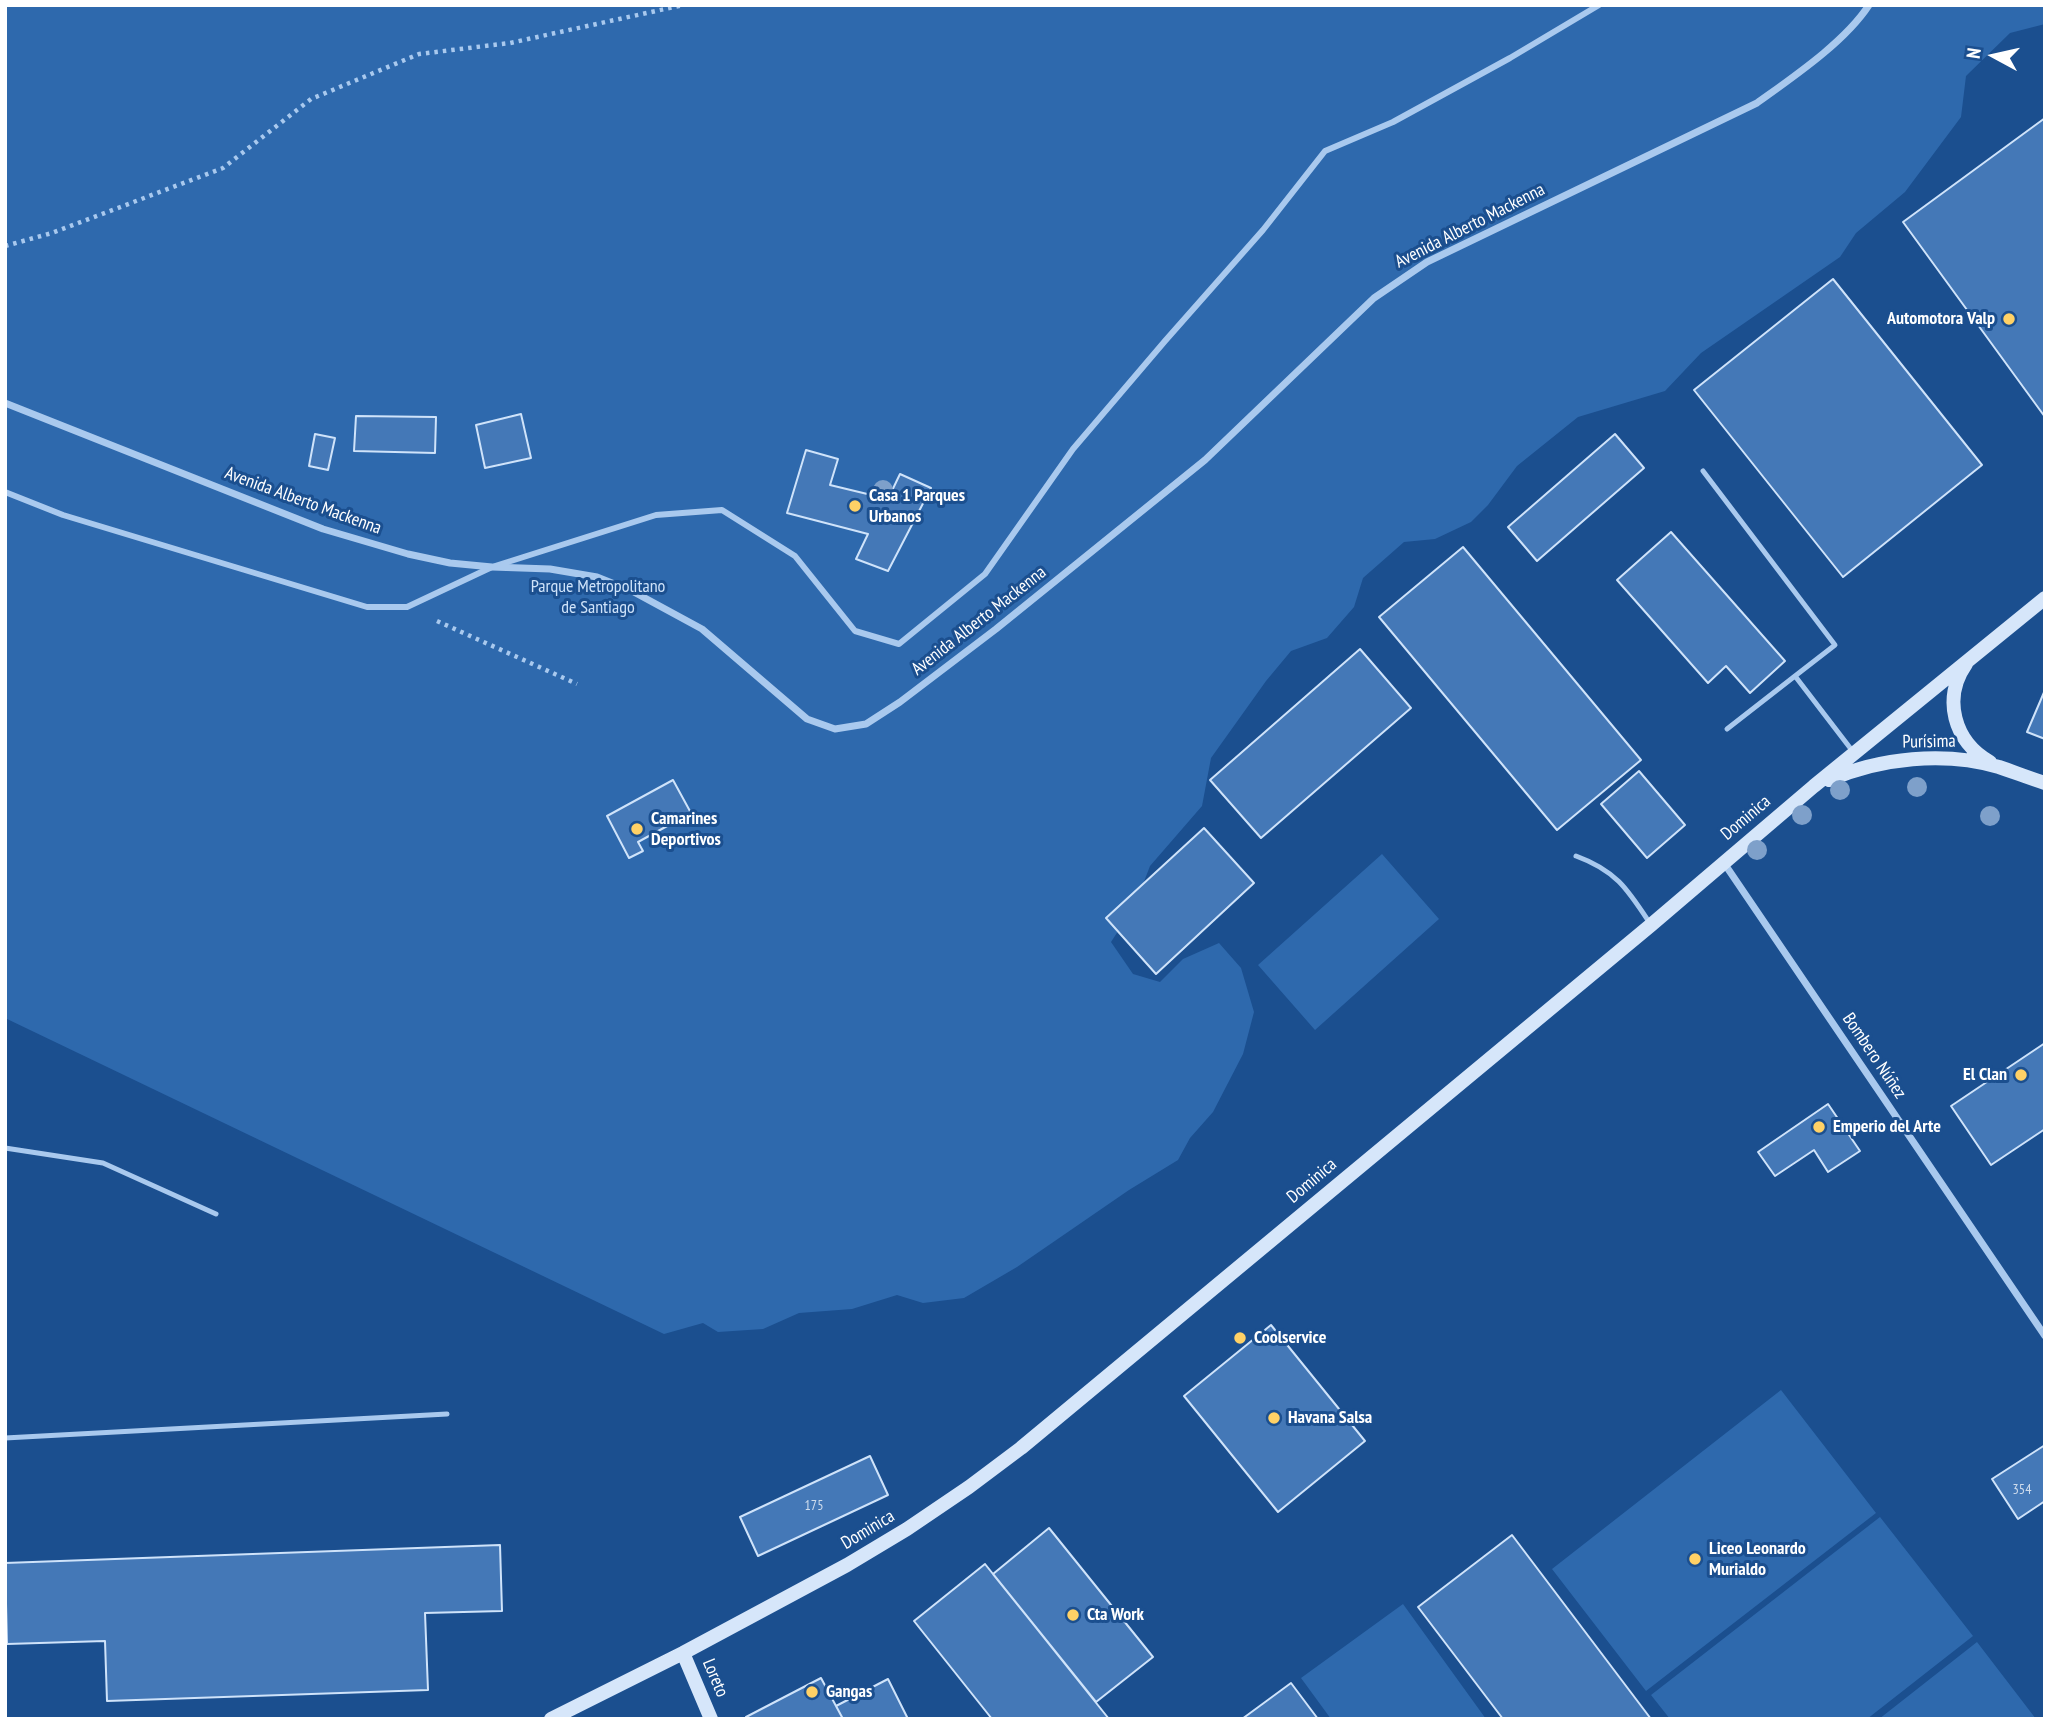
<!DOCTYPE html>
<html>
<head>
<meta charset="utf-8">
<style>
	body { margin:0 }
	#map { position:relative; width:2050px; height:1724px; overflow:hidden; background:#1b4f8f; font-family:"PT Sans Narrow",sans-serif }
	canvas { display:block }
	.frame { position:absolute; inset:0; border:7px solid #fff; pointer-events:none }
	.north { position:absolute; left:1959px; top:21px; width:70px; height:70px; -webkit-text-stroke:5px #1b4f8f; paint-order:stroke; rotate:278deg; font-size:19px; font-weight:700; line-height:28px; text-align:center; color:#fff }
	.north::after { content:''; display:block; margin:auto; width:24px; height:32px; background:#fff; clip-path:polygon(50% 0,100% 100%,50% 72%,0 100%) }
</style>
</head>
<body>
<div id="map">
<canvas width="2050" height="1724"></canvas>
<div class="frame"></div>
<div class="north">N</div>
</div>
<script>
const context = document.querySelector('canvas').getContext('2d');
context.lineJoin = 'round';
function fillPath(path, color) {
  context.fillStyle = color;
  context.fill(path, 'evenodd');
}
function strokePath(path, color, width, dash) {
  context.strokeStyle = color;
  context.lineWidth = width;
  context.lineCap = dash ? 'butt' : 'round';
  context.setLineDash(dash || []);
  context.stroke(path);
}
function drawText(font, color, halo, rows, align = 'center') {
  context.font = font + ' "PT Sans Narrow",sans-serif';
  context.lineWidth = 6;
  context.setLineDash([]);
  context.textBaseline = 'middle';
  context.strokeStyle = halo;
  context.fillStyle = color;
  for (const [text, x, y, turn = 0] of rows) {
    context.save();
    context.translate(x, y);
    context.rotate((+turn || 0) * Math.PI / 180);
    context.textAlign = isNaN(turn) ? turn : align;
    if (halo) context.strokeText(text, 0, 0);
    context.fillText(text, 0, 0);
    context.restore();
  }
}
fillPath(new Path2D(`
	M5 5H2045V24L2010 33 1966 76 1961 117 1905 192 1856 233 1840 257 1701 353 1665 391 1578 417 1517 466 1488 505 1471 522 1435 539 1404 542 1363 578 1354 607 1327 638 1291 651 1266 681 1211 758 1202 806 1150 866 1135 905 1111 942 1133 974 1160 982 1183 959 1219 943 1241 968 1254 1012 1243 1054 1213 1112 1190 1138 1178 1160 1129 1190 1017 1267 964 1298 923 1303 897 1295 852 1309 799 1313 763 1329 718 1332 703 1323 664 1334 5 1018Z
	M1382 854 1439 919 1315 1030 1258 965Z
	M1781 1390 1876 1513 1646 1691 1552 1569Z
	M1880 1517 1973 1636 1867 1719H1670L1651 1695Z
	M1403 1604 1486 1719H1331L1301 1678Z
	M1977 1642 2036 1719H1879Z`), '#2e69ad');
const building = new Path2D(`
	M2045 118V417L1903 222Z
	M1833 279 1982 465 1843 577 1694 390Z
	M521 414 531 458 485 468 476 425Z
	M356 416 436 417 435 453 354 451Z
	M315 434 335 438 328 470 309 466Z
	M1615 434 1644 468 1537 561 1508 527Z
	M806 450 838 459 830 485 888 499 900 474 931 488 888 571 856 559 868 534 787 513Z
	M1671 532 1785 661 1750 693 1726 666 1708 683 1617 580Z
	M1463 547 1641 760 1557 830 1379 617Z
	M1360 649 1411 708 1261 838 1210 780Z
	M2045 690V739L2027 732Z
	M1639 771 1685 825 1647 858 1601 804Z
	M673 780 691 813 638 842 643 851 629 858 607 816Z
	M1204 828 1254 883 1156 974 1106 918Z
	M2045 1043V1129L1991 1165 1951 1106Z
	M1828 1104 1860 1151 1828 1172 1814 1150 1775 1176 1758 1152Z
	M1271 1325 1365 1441 1278 1512 1184 1396Z
	M2045 1445V1501L2018 1519 1992 1479Z
	M870 1456 888 1495 758 1556 740 1517Z
	M1049 1528 1153 1657 1096 1702 993 1574Z
	M1512 1535 1651 1719H1503L1418 1607Z
	M500 1545 502 1611 425 1613 428 1690 107 1701 105 1641 7 1644 5 1563Z
	M985 1564 1109 1719H992L914 1621Z
	M821 1678 843 1719H747L746 1717Z
	M888 1679 908 1719H843L836 1706Z
	M1291 1683 1318 1719H1242Z`);
fillPath(building, '#4478b7');
strokePath(building, '#cfe3fa', 2);
strokePath(new Path2D(`
	M5 246 52 233 223 168 311 99 419 54 510 43 683 5
	M437 621 577 684`), '#a9c9ee', 4.5, [3.5, 5]);
strokePath(new Path2D(`
	M1703 471 1835 645 1795 676 1854 753
	M1727 729 1795 676
	M1576 856C1617 871 1628 890 1651 925
	M5 1148 103 1163 216 1214
	M5 1438 447 1414`), '#a9c9ee', 5);
strokePath(new Path2D(`
	M5 492 63 515 367 607H407L492 567 656 515 722 510 795 556 855 631 899 644 985 574 1073 449 1165 341 1263 230 1325 151 1393 122 1510 58 1599 5`), '#a9c9ee', 6);
strokePath(new Path2D(`
	M5 403 323 529 408 554 450 563 492 567 550 569 597 577 632 591 702 629 807 719 835 729 866 724 900 702 996 629 1205 460 1374 298 1427 262 1757 103C1793 77 1845 42 1869 5
	M1724 863 2045 1336`), '#a9c9ee', 7);
strokePath(new Path2D(`
	M1966 664C1942 698 1954 742 1990 762
	M1829 780C1880 758 1944 751 1999 767 2014 772 2029 778 2045 783
	M683 1653 711 1719
	M551 1719 683 1653 847 1565 907 1529 969 1487 1021 1448 1651 925 1814 786 2045 598`), '#d6e6fa', 14);
context.fillStyle = '#7ea0ca';
for (const [x, y] of [
	[883,490],
	[1917,787],
	[1840,790],
	[1802,815],
	[1990,816],
	[1757,850]
]) {
  context.beginPath();
  context.arc(x, y, 10, 0, 2 * Math.PI);
  context.fill();
}
for (const [x, y, r, color] of [
	[2009,319,7,"#ffd166"],
	[855,506,7,"#ffd166"],
	[637,829,7,"#ffd166"],
	[2021,1075,7,"#ffd166"],
	[1819,1127,7,"#ffd166"],
	[1240,1338,7,"#ffd166"],
	[1274,1418,7,"#ffd166"],
	[1695,1559,7,"#ffd166"],
	[1073,1615,7,"#ffd166"],
	[812,1692,7,"#ffd166"]
]) {
  const dot = new Path2D();
  dot.arc(x, y, r, 0, 2 * Math.PI);
  context.fillStyle = color;
  context.fill(dot);
  strokePath(dot, '#1b4f8f', 2.5);
}
drawText('14px', '#d0dded', null, [
	["354",2022,1490],
	["175",814,1506]
]);
drawText('18px', '#fff', '#1b4f8f', [
	["Avenida Alberto Mackenna",1470,226,-27],
	["Avenida Alberto Mackenna",303,501,20],
	["Avenida Alberto Mackenna",979,621,-38],
	["Purísima",1929,742,-1],
	["Dominica",1746,818,-40],
	["Bombero Núñez",1874,1056,56],
	["Dominica",1312,1181,-40],
	["Dominica",868,1530,-31],
	["Loreto",715,1678,67]
]);
drawText('bold 18px', '#fff', '#1b4f8f', [
	["Automotora Valp",1995,319,"right"],
	["Casa 1 Parques",869,496],
	["Urbanos",869,517],
	["Camarines",651,819],
	["Deportivos",651,840],
	["El Clan",2007,1075,"right"],
	["Emperio del Arte",1833,1127],
	["Coolservice",1254,1338],
	["Havana Salsa",1288,1418],
	["Liceo Leonardo",1709,1549],
	["Murialdo",1709,1570],
	["Cta Work",1087,1615],
	["Gangas",826,1692]
], 'left');
drawText('18px', '#cfe3fa', '#1b4f8f', [
	["Parque Metropolitano",598,587],
	["de Santiago",598,608]
]);
</script>
</body>
</html>
